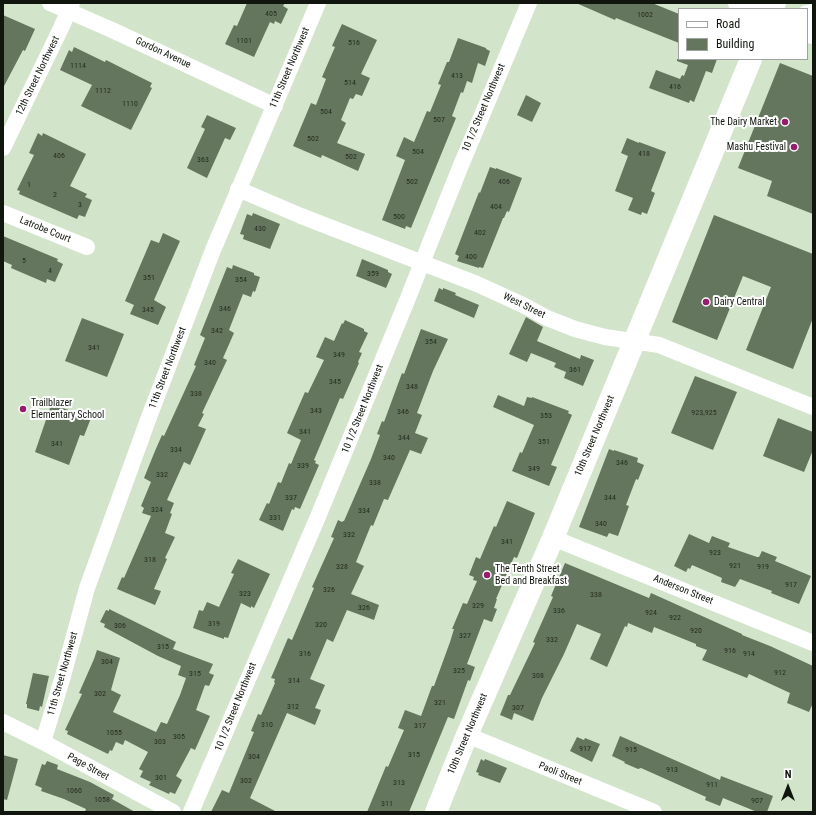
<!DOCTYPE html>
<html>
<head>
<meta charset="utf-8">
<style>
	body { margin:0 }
	#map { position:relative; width:816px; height:815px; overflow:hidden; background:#d2e5ca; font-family:"Roboto Condensed",sans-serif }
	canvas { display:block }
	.frame { position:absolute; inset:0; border:4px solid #10160d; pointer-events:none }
	.legend { position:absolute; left:678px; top:8px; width:130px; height:52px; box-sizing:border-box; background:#fff; border:1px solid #9fa29e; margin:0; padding:5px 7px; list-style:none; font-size:12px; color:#10160d }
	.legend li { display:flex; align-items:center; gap:8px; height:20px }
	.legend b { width:20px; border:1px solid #9fa29e }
	.north { position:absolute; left:768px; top:767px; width:40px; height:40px; -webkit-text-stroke:3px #fff; paint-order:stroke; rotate:0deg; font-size:11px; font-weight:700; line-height:16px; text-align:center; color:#10160d }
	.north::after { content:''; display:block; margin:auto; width:14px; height:18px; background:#10160d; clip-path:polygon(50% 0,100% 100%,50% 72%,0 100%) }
</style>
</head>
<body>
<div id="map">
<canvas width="816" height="815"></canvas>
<div class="frame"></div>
<ul class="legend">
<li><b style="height:5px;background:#fff"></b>Road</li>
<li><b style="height:11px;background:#65765e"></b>Building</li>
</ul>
<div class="north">N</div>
</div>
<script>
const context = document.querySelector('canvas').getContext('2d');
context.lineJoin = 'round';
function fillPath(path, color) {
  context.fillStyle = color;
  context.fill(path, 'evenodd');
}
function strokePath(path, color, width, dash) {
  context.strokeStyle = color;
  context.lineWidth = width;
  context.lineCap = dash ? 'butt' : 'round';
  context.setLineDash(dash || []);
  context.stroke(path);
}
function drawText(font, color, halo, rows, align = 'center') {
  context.font = font + ' "Roboto Condensed",sans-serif';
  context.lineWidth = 4;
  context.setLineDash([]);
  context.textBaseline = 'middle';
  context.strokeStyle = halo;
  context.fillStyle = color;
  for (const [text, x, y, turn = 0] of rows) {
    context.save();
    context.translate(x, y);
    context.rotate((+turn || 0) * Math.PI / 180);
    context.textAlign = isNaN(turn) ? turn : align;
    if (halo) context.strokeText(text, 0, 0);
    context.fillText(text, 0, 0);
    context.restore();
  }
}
fillPath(new Path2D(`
	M247 3H285L283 6 288 9 281 24 275 21 274 24 270 22 254 57 225 44 234 25 237 26Z
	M576 3H652L679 14V43L616 18 615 20Z
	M3 15 35 29 25 51 23 50 3 88Z
	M342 24 377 40 361 74 370 78 362 96 356 94 353 99 350 98 341 120 346 123 337 143 365 154 358 171 322 155 321 158 293 146 311 103 316 105 326 79 322 77 335 47 332 46Z
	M458 38 486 48V49L490 51 485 66 478 63 472 83 467 81 463 93 461 92 452 116 456 118 411 228 406 226 405 229 382 220 405 160 396 156 404 137 414 142 427 111 430 112 441 85 438 84 447 62H449Z
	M74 47 105 62 106 60 152 83 150 87 152 88 131 130 81 106 92 85 60 70 69 50 72 52Z
	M677 59H717L712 73 706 71 694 102 690 100 689 103 649 88 656 70 680 79 682 75 684 76 688 65 677 61Z
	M780 63 813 76V214L767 196 772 181 738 168Z
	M526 95 541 103 532 122 517 115Z
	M207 115 236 128 230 140 225 138 207 178 187 168 205 129 201 127Z
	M38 133 42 136 43 133 86 154 70 186 87 194 85 197 92 200 85 217 79 215 77 219 19 194 20 191 17 190 34 155 29 153Z
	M627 138 639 143V142L666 152 651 191 655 193 647 214 642 212 641 215 628 210 633 198 615 191 628 156 621 153Z
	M490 167 496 169V168L522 178 509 212 507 211 504 218H503L483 268 479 267V268L457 261 459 256 455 254 479 192 480 193Z
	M253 213 280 224 270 249 243 239 244 235 240 234 247 214 252 216Z
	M714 215 813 254V318L793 369 746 350 771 287 743 276 717 340 672 322Z
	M163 233 180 241 154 300 166 307 158 325 130 314 134 305 125 301 151 240 159 243Z
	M3 236 58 259 57 261 63 264 55 282 47 279 46 283 11 268 12 265 3 261Z
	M362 259 388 270V272L392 274 386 288 356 276Z
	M233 265 254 273V275L260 277 255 292 253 291 251 297 243 294 229 330 234 333 223 358 227 360 202 413 204 414 198 426 206 429 190 465 184 462 167 500 174 503 170 513 172 514 165 533 175 537 165 558 167 559 154 589 161 591 155 605 117 589 122 577 124 578 151 516 142 513 144 508 141 506 151 482 144 478 155 451 162 435 164 436 196 366 194 365 205 338 200 335 227 267 232 269Z
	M439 288 443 290V288L456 293 455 295 479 305 474 318 434 301Z
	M526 317 543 327 537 341 580 359 581 355 594 360 583 386 564 378 566 372 554 367 556 363 531 353 527 362 509 354Z
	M82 318 124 334 107 377 65 361Z
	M345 320 364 329V331L368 333 359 352 362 353 358 362 359 363 343 399 340 398 314 460 316 461 315 463 319 465 300 509 295 507 294 510 292 509 283 531 259 520 266 505 267 503 269 504 278 482 281 483 289 463 291 464 301 440 287 433 305 392 308 393 324 360 316 357 325 337 334 341 342 323 343 324Z
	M421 329 448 339 433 371 417 413 422 415 415 433 428 438 421 454 410 450 388 500 384 499 373 526 371 525 356 562 364 566 351 594 379 605 374 620 347 610 333 642 327 639 310 679 325 685 315 708 321 710 315 725 287 713 250 798 277 812H211L222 790 229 793 254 732 251 731 258 714 261 715 275 683 274 682 275 679 271 678 277 664 288 638 292 640 314 588 312 587 334 538 331 537 338 520 342 522 343 521H344L371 459 380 435 377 434 382 421 384 422 402 373 404 374Z
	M695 376 737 392 713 450 671 433Z
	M498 395 524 406 527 397 532 398V397L569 411 568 413 572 415 551 465 557 467 549 486 512 471 520 452 522 453 534 425 493 407Z
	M51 405 59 408 60 407 91 418 84 436 80 435 69 465 35 452Z
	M778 418 813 432V450L804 472 763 456Z
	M609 449 614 451V450L638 458 637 462 644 465 638 480 636 479 626 505 629 506 618 536 609 533 607 537 579 527Z
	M507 501 535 513 517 558 514 557 496 599H497L494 608 497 609 492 622 484 619 467 664 475 667 470 681 468 680 454 719 448 717 409 812H367L386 766 388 767 404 730 398 728 405 710 421 716 432 686H434L450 642 454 629H452L463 603 467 604 477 581 473 580 474 577 469 575 476 557 480 559 494 526 496 527Z
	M689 534 709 543 712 536 730 543 728 547 757 557H759L762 551 777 557 775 561 811 576 799 604 771 593 772 591 740 579 735 587 721 582 722 578 692 565 690 569 688 568 686 572 674 566Z
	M238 559 270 574 254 608 251 606V608L241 603 228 638 224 637V639L193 628 199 610 203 611 207 602 219 607 234 574 231 573Z
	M565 563 649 598 651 593 742 634V635L770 646 813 666V703L809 712 787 703 790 693 749 674 747 678 702 660 707 650 696 646V644L654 627 652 633 628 623 627 627 625 626 607 667 590 659 601 634 577 624 564 654 542 698 533 721 514 713 512 720 500 715 508 695H510L535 643 533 642 553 597 551 596Z
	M109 609 176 642 173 649 213 664 209 673 214 675 209 686 205 685 196 710 210 716 195 750 191 748 176 776 182 780 175 794 170 792 169 794 149 785 151 782 140 777 143 771 139 769 148 752 125 740 123 745 116 742 112 751 110 750 108 754 67 734 68 731 65 730 82 694 79 693 94 659 97 650 120 658 111 690 121 695 113 712 156 732 161 722 167 724 180 695 186 678 178 675 181 666 158 656 104 627 105 624 100 622 106 610 109 611Z
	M33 673 49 676 42 707 40 706 39 711 27 708V704H26Z
	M620 736 720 780 721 776 773 796 767 812H757L723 798 720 806 705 800 706 797 641 768 638 769 624 763 625 762 612 756Z
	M577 737 584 740 585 738 600 744 592 762 570 751Z
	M3 755 18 759 7 800 3 799Z
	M481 759 484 761 485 759 507 768 500 783 478 775 479 773 476 772Z
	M47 761 58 765 57 769 90 782 114 795 112 799 135 812H85L86 809 64 799 41 791 42 788 35 785 42 764 45 765Z`), '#65765e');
strokePath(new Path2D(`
	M50 3 112 30 275 106
	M3 148 61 28 72 3
	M238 189 301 216 477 284 523 305 547 318 575 329 605 337 659 345 813 407
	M3 213 87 247
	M553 538 813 643
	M3 722 43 742 173 812
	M467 735 654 812
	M43 742 63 676 87 588 149 417 213 250 318 3
	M191 812 317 519 406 303 459 170 529 3`), '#fff', 16);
strokePath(new Path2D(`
	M739 3 754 9
	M772 9 775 3
	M807 16 813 15
	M807 31 813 33
	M436 812 467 735 553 538 751 59`), '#fff', 22);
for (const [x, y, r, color] of [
	[785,122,4,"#9c1a6e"],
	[794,147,4,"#9c1a6e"],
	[706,302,4,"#9c1a6e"],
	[23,409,4,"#9c1a6e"],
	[487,575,4,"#9c1a6e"]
]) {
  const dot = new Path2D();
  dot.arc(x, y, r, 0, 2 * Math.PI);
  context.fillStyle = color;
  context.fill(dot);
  strokePath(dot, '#fff', 1.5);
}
drawText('8px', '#252e21', null, [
	["405",271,14],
	["1002",645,15],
	["1101",244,41],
	["516",354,43],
	["1114",78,66],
	["413",457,76],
	["514",350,83],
	["416",675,87],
	["1112",103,91],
	["1110",130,104],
	["504",326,112],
	["507",439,120],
	["502",313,139],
	["504",418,152],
	["418",644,154],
	["406",59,156],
	["502",351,157],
	["363",203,160],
	["502",412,182],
	["406",504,182],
	["1",29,185],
	["2",55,195],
	["3",80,205],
	["404",496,207],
	["500",399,217],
	["430",260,229],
	["402",480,233],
	["400",471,257],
	["5",24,261],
	["4",50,271],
	["359",373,274],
	["351",149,278],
	["354",241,280],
	["346",225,309],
	["345",148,310],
	["342",217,331],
	["354",431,342],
	["341",94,348],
	["349",339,355],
	["340",210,363],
	["361",575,370],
	["345",335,382],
	["348",412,387],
	["338",196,394],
	["343",316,411],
	["346",403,412],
	["923,925",704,413],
	["353",546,416],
	["341",305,432],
	["344",404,438],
	["351",544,442],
	["341",57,444],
	["334",176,450],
	["340",389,458],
	["346",622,463],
	["339",303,466],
	["349",534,469],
	["332",162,475],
	["338",375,483],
	["337",291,498],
	["344",610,498],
	["324",157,510],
	["334",364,511],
	["331",275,518],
	["340",601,524],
	["332",349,535],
	["341",507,542],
	["923",715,553],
	["318",150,560],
	["921",735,566],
	["328",342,567],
	["919",763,567],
	["917",791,585],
	["326",329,590],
	["323",245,594],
	["338",596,595],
	["329",478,606],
	["326",364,608],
	["336",559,611],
	["924",651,613],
	["922",675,618],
	["319",214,624],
	["320",321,625],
	["306",120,626],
	["920",696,631],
	["327",465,636],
	["332",552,640],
	["315",163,647],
	["916",730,651],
	["316",305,654],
	["914",749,654],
	["304",107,662],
	["325",459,671],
	["912",780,673],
	["315",195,674],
	["308",538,676],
	["314",294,681],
	["302",100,694],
	["321",440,703],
	["312",293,707],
	["307",518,708],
	["310",267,725],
	["317",420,726],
	["1055",114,733],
	["305",179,737],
	["303",160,742],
	["917",585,749],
	["915",631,750],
	["315",414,755],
	["304",254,757],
	["913",672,770],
	["301",161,778],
	["302",246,781],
	["313",399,783],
	["911",712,785],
	["1060",74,791],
	["1058",102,800],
	["907",757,801],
	["311",387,804]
]);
drawText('10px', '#10160d', '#fff', [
	["Gordon Avenue",163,53,25],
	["11th Street Northwest",290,68,-67],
	["12th Street Northwest",38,76,-64],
	["10 1/2 Street Northwest",484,108,-67],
	["Latrobe Court",45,230,22],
	["West Street",524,306,26],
	["11th Street Northwest",168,368,-69],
	["10 1/2 Street Northwest",363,409,-68],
	["10th Street Northwest",595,436,-67],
	["Anderson Street",683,590,22],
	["11th Street Northwest",63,674,-74],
	["10 1/2 Street Northwest",236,707,-68],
	["10th Street Northwest",468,734,-67],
	["Page Street",88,767,29],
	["Paoli Street",560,774,22]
]);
drawText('10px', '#10160d', '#fff', [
	["The Dairy Market",777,122,"right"],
	["Mashu Festival",786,147,"right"],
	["Dairy Central",714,302],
	["Trailblazer",31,403],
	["Elementary School",31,415],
	["The Tenth Street",495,569],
	["Bed and Breakfast",495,581]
], 'left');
</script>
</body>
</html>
